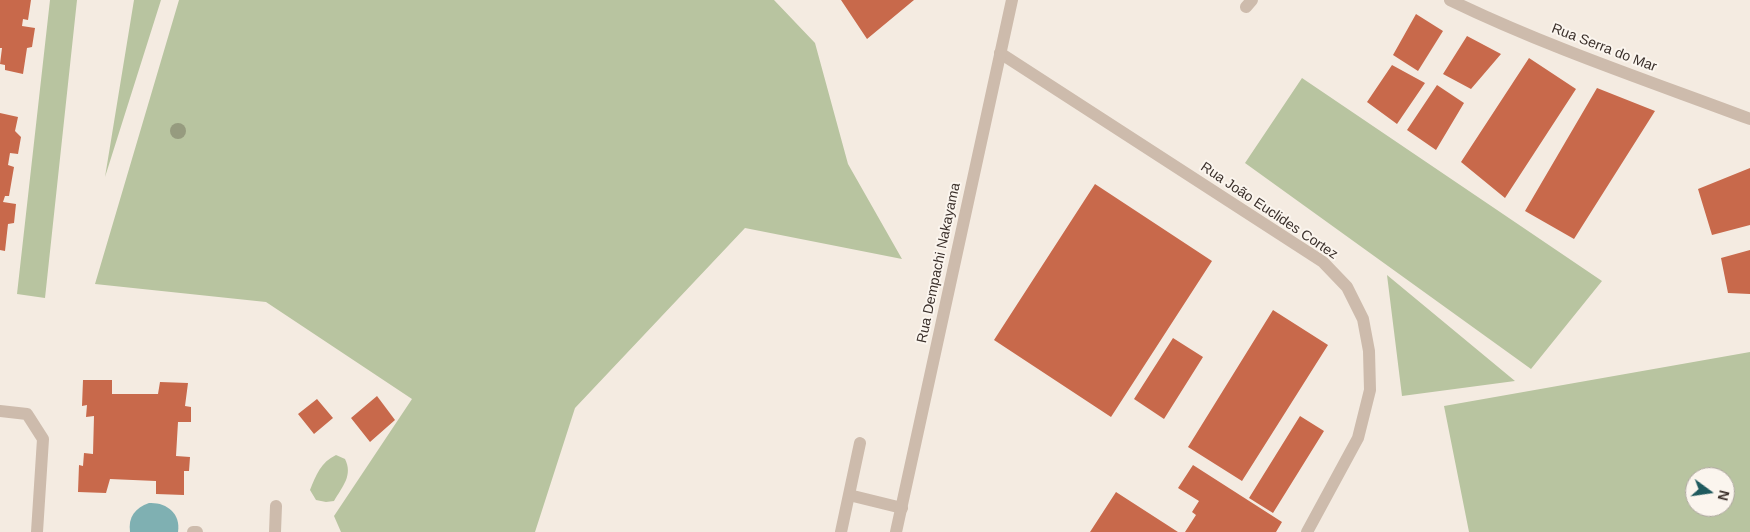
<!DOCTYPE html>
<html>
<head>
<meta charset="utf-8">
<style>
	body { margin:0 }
	#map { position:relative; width:1750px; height:532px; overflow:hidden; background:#f4ebe1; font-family:Helvetica,sans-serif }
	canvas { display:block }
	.north { position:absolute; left:1685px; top:467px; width:50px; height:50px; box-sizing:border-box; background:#fbf5ee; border:1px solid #aea6a0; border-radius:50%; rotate:104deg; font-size:14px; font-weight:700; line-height:20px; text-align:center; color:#3b302b }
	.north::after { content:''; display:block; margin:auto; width:18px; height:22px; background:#1f5a5e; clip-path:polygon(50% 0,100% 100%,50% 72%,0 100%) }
</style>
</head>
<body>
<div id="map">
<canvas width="1750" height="532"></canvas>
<div class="north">N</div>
</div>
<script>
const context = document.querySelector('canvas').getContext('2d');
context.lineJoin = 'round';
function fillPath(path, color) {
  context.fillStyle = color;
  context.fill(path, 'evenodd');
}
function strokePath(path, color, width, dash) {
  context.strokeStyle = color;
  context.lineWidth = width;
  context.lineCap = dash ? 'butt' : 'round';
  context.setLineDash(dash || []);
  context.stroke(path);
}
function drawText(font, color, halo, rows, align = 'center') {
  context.font = font + ' Helvetica,sans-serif';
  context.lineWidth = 4;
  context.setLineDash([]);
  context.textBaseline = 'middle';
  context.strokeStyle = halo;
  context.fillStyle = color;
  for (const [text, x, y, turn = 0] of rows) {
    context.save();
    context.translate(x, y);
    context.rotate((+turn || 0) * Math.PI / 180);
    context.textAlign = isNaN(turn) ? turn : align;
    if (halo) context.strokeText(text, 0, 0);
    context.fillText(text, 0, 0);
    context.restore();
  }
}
fillPath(new Path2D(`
	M50 0H77L45 298 17 294Z
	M134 0H161L105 177Z
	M179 0H774L815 43 848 164 902 259 745 228 575 408 535 532H341L334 516 412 399 266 302 95 284Z
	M1302 78 1602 281 1531 369 1245 163Z
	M1387 275 1515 381 1402 396Z
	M1750 352V532H1469L1444 406ZM1695 477H1725V507H1695Z
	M336 455 345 459C353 475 343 486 334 501L326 502 316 500 310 490C316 475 321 462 336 455Z`), '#b8c4a0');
fillPath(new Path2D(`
	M149 503C166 502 181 513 178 532H130C128 517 135 508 149 503Z`), '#7fb0b2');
fillPath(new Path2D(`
	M0 0H31L28 20 23 19 22 26 35 28 32 47 27 48 23 74 5 70V65L0 64 2 48H0Z
	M841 0H914L867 39Z
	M1416 14 1443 31 1418 71 1393 55Z
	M1467 36 1501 54 1471 89 1443 74Z
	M1529 58 1576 89 1505 198 1461 162Z
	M1392 65 1425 83 1397 124 1367 102Z
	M1437 85 1464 103 1436 150 1407 130Z
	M1597 88 1655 111 1574 239 1525 211Z
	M0 113 18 117 15 131 21 137 18 154 10 153 8 165 14 167 9 196H5L3 202 16 204 14 223 8 224 5 251 0 250Z
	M1750 168V225L1712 235 1698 189Z
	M1095 184 1212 261 1111 417 994 340Z
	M1750 250V294L1728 293 1721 258Z
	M1273 310 1328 345 1242 481 1188 447Z
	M1173 338 1203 357 1164 419 1134 399Z
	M83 380H112V394H158L160 382 188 383 185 406 191 407V422H178L176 456 190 457 189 471H184V495L156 494V481L110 479 106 493 78 492 79 465 83 466 84 453 93 454 94 416 86 417 87 405 82 406Z
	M377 396 395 420 370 442 351 418Z
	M317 399 333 418 314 434 298 414Z
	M1300 416 1324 431 1273 513 1249 498Z
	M1193 465 1282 522 1276 532H1185L1196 515 1192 512 1199 501 1178 488Z
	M1116 492 1178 532H1090Z`), '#c8694b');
strokePath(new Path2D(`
	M849 495 902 508
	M841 532 860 443`), '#cdbbac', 12);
strokePath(new Path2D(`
	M0 411 27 414 43 439 37 532
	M193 532H197
	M275 532 276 506`), '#cdbbac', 12);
strokePath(new Path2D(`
	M1450 0C1547 47 1649 81 1750 119
	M1246 7 1252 0
	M1000 53 1323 262 1347 287 1363 319 1369 351 1370 390 1358 438 1307 532`), '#cdbbac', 12);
strokePath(new Path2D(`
	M896 532 1012 0`), '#cdbbac', 12);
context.fillStyle = '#969b7f';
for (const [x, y] of [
	[178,131]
]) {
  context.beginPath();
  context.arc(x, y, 8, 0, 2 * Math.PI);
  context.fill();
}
drawText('14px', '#3b302b', '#fbf5ee', [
	["Rua Serra do Mar",1604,48,21],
	["Rua João Euclides Cortez",1269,211,34],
	["Rua Dempachi Nakayama",939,263,-78]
]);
</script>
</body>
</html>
